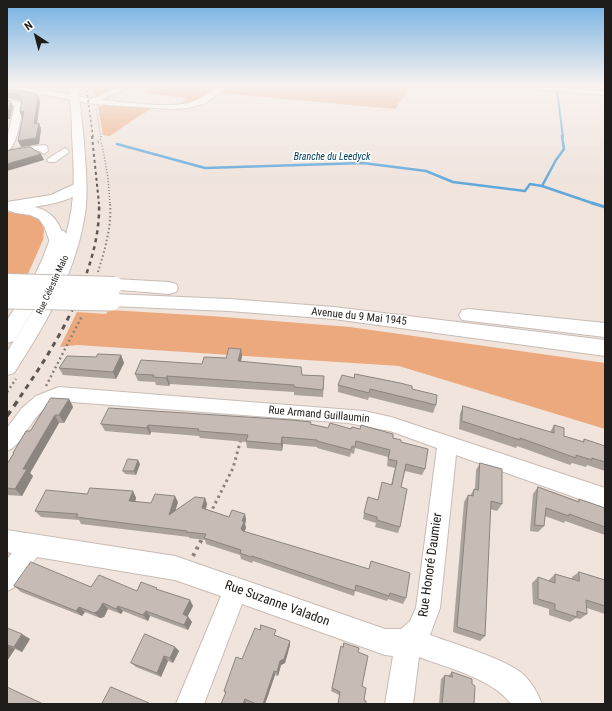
<!DOCTYPE html>
<html>
<head>
<meta charset="utf-8">
<style>
	body { margin:0 }
	#map { position:relative; width:612px; height:711px; overflow:hidden; background:#f0e4dd; font-family:"Roboto Condensed",sans-serif }
	canvas { display:block }
	.frame { position:absolute; inset:0; border:8px solid #201c19; pointer-events:none }
	.north { position:absolute; left:16px; top:16px; width:40px; height:40px; -webkit-text-stroke:3px #fff; paint-order:stroke; rotate:324deg; font-size:11px; font-weight:700; line-height:16px; text-align:center; color:#201c19 }
	.north::after { content:''; display:block; margin:auto; width:14px; height:18px; background:#201c19; clip-path:polygon(50% 0,100% 100%,50% 72%,0 100%) }
</style>
</head>
<body>
<div id="map">
<canvas width="612" height="711"></canvas>
<div class="frame"></div>
<div class="north">N</div>
</div>
<script>
const context = document.querySelector('canvas').getContext('2d');
context.lineJoin = 'round';
function fillPath(path, color) {
  context.fillStyle = color;
  context.fill(path, 'evenodd');
}
function strokePath(path, color, width, dash) {
  context.strokeStyle = color;
  context.lineWidth = width;
  context.lineCap = dash ? 'butt' : 'round';
  context.setLineDash(dash || []);
  context.stroke(path);
}
function drawText(font, color, halo, rows, align = 'center') {
  context.font = font + ' "Roboto Condensed",sans-serif';
  context.lineWidth = 3;
  context.setLineDash([]);
  context.textBaseline = 'middle';
  context.strokeStyle = halo;
  context.fillStyle = color;
  for (const [text, x, y, turn = 0] of rows) {
    context.save();
    context.translate(x, y);
    context.rotate((+turn || 0) * Math.PI / 180);
    context.textAlign = isNaN(turn) ? turn : align;
    if (halo) context.strokeText(text, 0, 0);
    context.fillText(text, 0, 0);
    context.restore();
  }
}
fillPath(new Path2D(`
	M89 85H122L97 97Z
	M158 85H220C204 96 195 103 176 106L188 98 142 93Z
	M232 85H412L395 109 220 93Z
	M104 105 152 108 133 120 110 136 103 135 98 107Z
	M7 212 24 213 39 218 44 229 43 240 27 276H7Z
	M109 310 211 316 350 327 605 363V429L399 366 77 345 60 347 77 312 106 314Z`), '#eca97d');
strokePath(new Path2D(`
	M557 90 563 137`), '#61a8da', 2);
strokePath(new Path2D(`
	M562 136 564 149 556 160 542 186 595 204
	M117 144 205 168 363 163 426 171 453 182 525 191 530 184 542 186`), '#61a8da', 2.5);
strokePath(new Path2D(`
	M592 203 605 207`), '#61a8da', 3);
const minor = new Path2D(`
	M125 85H133L101 100C125 102 171 109 192 102 205 98 217 83 230 85L204 104 188 108 172 109 95 104 34 93 7 91V87L47 90 91 99Z
	M505 85H527L605 91V95L508 87Z
	M7 98 20 102 23 106C21 116 17 148 7 151V138L15 106 7 103Z
	M44 145 47 146 48 151 44 154 40 151 13 155 9 152 13 149Z
	M65 148 69 151 68 153 55 162H49L47 160 49 158Z
	M59 387 364 411 391 417 605 488V508L456 455 440 608 430 635C454 644 507 659 524 675 532 683 538 694 542 704H511C493 679 448 668 419 657L413 704H385L393 656 385 655 242 604 204 704H176L221 596 175 580 37 557 15 587 7 591V559L12 553 7 552V530L175 556 385 629H401L410 621 416 608 437 448 390 431 348 423 59 401C31 409 26 444 7 451V428L22 408 36 396Z`);
const major = new Path2D(`
	M68 85H76C81 103 82 123 84 142 85 163 88 185 86 206 79 268 47 322 14 373L7 375V352L37 304 32 305 26 304 23 300 42 260 52 234 54 231 59 230 64 231 66 234C76 202 74 168 72 135 72 118 71 101 68 85Z`);
const highway = new Path2D(`
	M79 182 84 183 86 186C75 201 51 204 34 207 53 211 60 223 65 241L63 245 57 246 51 245 44 226 39 219 30 215 16 213 7 210V202L51 195Z
	M115 279 169 282 176 284 178 288 176 292 169 294 108 289 106 285 108 281Z
	M37 283 44 285 46 289 14 341 7 343V320L30 285Z
	M111 294 229 299 334 307 605 340V356L334 319 229 311 111 306 104 304 101 300 104 296Z
	M469 309 605 323V337L462 320 459 315 462 310Z`);
strokePath(minor, '#c8bcb5', 2);
strokePath(major, '#c8bcb5', 2);
strokePath(highway, '#c8bcb5', 2);
strokePath(new Path2D(`
	M90 92 104 85
	M96 109 101 137`), '#8a827d', 1, [1, 1.5]);
strokePath(new Path2D(`
	M101 136V139L97 142 102 144 108 178 110 204`), '#8a827d', 1.5, [1, 2]);
strokePath(new Path2D(`
	M98 272C105 249 112 226 110 203`), '#8a827d', 2, [1.5, 2.5]);
strokePath(new Path2D(`
	M46 386 82 316
	M7 392 16 379`), '#8a827d', 2.5, [2, 3]);
strokePath(new Path2D(`
	M210 514 233 468 241 439`), '#8a827d', 3, [2.5, 3.5]);
strokePath(new Path2D(`
	M193 556 203 537`), '#8a827d', 4, [3, 4.5]);
fillPath(minor, '#fff');
fillPath(major, '#fff');
fillPath(highway, '#fff');
strokePath(new Path2D(`
	M86 85 93 137`), '#5d5752', 1.5, [2.5, 2.5]);
strokePath(new Path2D(`
	M92 136 99 204`), '#5d5752', 2, [3, 3]);
strokePath(new Path2D(`
	M81 288C92 261 100 232 99 203`), '#5d5752', 2.5, [4, 4]);
strokePath(new Path2D(`
	M20 397C44 362 67 326 82 287`), '#5d5752', 3, [5, 5]);
strokePath(new Path2D(`
	M7 416 21 396`), '#5d5752', 3.5, [6, 6]);
const highwayBridgeFar1 = new Path2D(`
	M7 282 115 285`);
const highwayBridge = new Path2D(`
	M7 298 111 300`);
strokePath(highwayBridgeFar1, '#c8bcb5', 18, []);
strokePath(highwayBridge, '#c8bcb5', 23, []);
strokePath(highwayBridgeFar1, '#fff', 16);
strokePath(highwayBridge, '#fff', 21);
fillPath(new Path2D(`
	M7 89 38 96 40 102 37 124 39 123 41 129 39 144 21 147 23 117H22L20 112 22 102 20 101 7 97Z
	M241 349 242 356 241 362 302 375 324 376 323 397 294 395V392L170 384 169 386 156 385 155 382 138 381 135 374 202 364 226 358Z
	M121 355 124 363 116 379 63 375 59 368 96 357Z
	M354 378 412 389 436 405 433 413 369 397 368 400 338 392V385Z
	M69 399 73 407 64 423H59L30 473 33 476 22 496 7 495V464L13 454V453L30 431Z
	M463 406 550 432 554 425 564 436 582 442 584 439 605 446V471L587 465 586 467 572 463 570 465 517 446 516 448 459 429 460 414Z
	M101 424H311L328 428 351 429 393 438 401 442 425 469 422 475 405 471 401 487 400 527 398 533 375 527 376 523 363 519 364 513 391 485 395 468 387 466 388 457 355 448 354 454 351 453 350 457 317 448V447L283 444 282 451 247 448 246 442 200 438 199 436 151 432 150 435 105 431Z
	M480 463 502 504 497 511 490 509 485 636 480 641 453 632 464 502 468 495 470 496 474 489H475L476 470Z
	M140 464 136 475 125 474 123 471Z
	M538 487 578 501 579 499 605 508V535L565 521 564 523 545 516 544 526 538 532 530 531 533 494Z
	M133 491 136 498 135 502 151 503 178 502 175 511 205 498 207 504 206 509 229 517 245 514 246 520 245 524 246 528 244 531 406 598 403 604 388 599 387 601 355 591 354 596 253 561 252 563 241 559 240 555 206 544 205 540 189 538V537L81 524 79 520 41 517 35 511 87 494Z
	M579 572 605 580V614L587 608V614L580 619 576 618 570 622 549 615V609L533 604 532 583 538 577 549 581V580L555 574 572 579V577Z
	M14 586 91 587 137 591 158 590 190 600 193 606 188 616 192 622 188 630 150 616 148 621 123 611 121 614 108 609 104 617 100 618 85 612 82 616 21 592Z
	M7 628 30 639 22 652 15 649 7 661Z
	M276 635V636L290 645 285 663 281 665 278 676 275 675 265 704H250L225 693 224 691 242 659Z
	M341 646 358 652 364 700 339 695 331 691Z
	M175 647 179 651 173 663 168 661 161 677 136 667 131 663Z
	M452 672 472 684 474 704H439L441 679 445 675 448 676Z`), '#aba29c');
fillPath(new Path2D(`
	M38 96 40 102 36 130 34 124Z
	M11 101 13 107 10 119H7V113Z
	M24 111 27 117H22L20 112Z
	M39 123 41 129 39 144 21 147 18 141Z
	M41 154 44 160 7 171V164Z
	M241 349 242 356 239 369 238 361Z
	M121 355 124 363 116 379 113 372Z
	M167 376 170 384 169 386 166 378Z
	M69 399 73 407 64 423 59 415Z
	M55 415 59 423 30 473 33 476 22 496 15 489 23 469Z
	M148 425 151 432 150 435 147 428Z
	M282 437 283 444 282 451 281 444Z
	M138 460 140 464 136 475 134 471Z
	M133 491 136 498 133 508 129 501Z
	M175 496 178 502 172 522 169 515Z
	M205 498 207 504 204 515 202 508Z
	M245 514 246 520 245 524 246 528 243 536 241 529 242 521Z
	M190 600 193 606 186 619 183 614Z
	M103 603 108 609 104 617 100 618 94 613Z
	M118 606 123 611 121 614 116 609Z
	M79 607 85 612 82 616 76 611Z
	M146 611 150 616 148 621 143 615Z
	M188 617 192 622 188 630 184 625Z
	M22 634 30 639 22 652 14 647Z
	M290 641V645L285 663 281 665 278 676 277 672 280 661Z
	M7 645 15 649 7 661Z
	M175 647 179 651 173 663 170 658Z
	M164 656 168 661 161 677 157 673Z
	M274 671 275 675 265 704H263Z
	M245 699 246 702V704H243Z`), '#8b847f');
const building = new Path2D(`
	M7 89 29 92 38 96 34 124 39 123 36 138 18 141 24 111 20 112 22 100 18 95 7 92Z
	M7 100 11 101 8 113H7Z
	M30 147 41 154 7 164V151Z
	M229 348 241 349 238 361 301 367 302 375 324 376 323 390 294 387V385L167 376 166 378 153 377 154 375 135 374 141 360 202 364 204 357 226 358Z
	M98 354 121 355 113 372 59 368 67 356 96 357Z
	M355 374 400 383 412 386V389L437 395 436 405 370 389 369 393 338 385 342 375 354 378Z
	M51 398 69 399 59 415H55L23 469H27L15 489 7 488V464L14 453H13L26 431H30Z
	M463 406 554 433V425L564 428V436L584 442V439L605 446V462L592 458V460L576 455V458L520 438V440L462 421Z
	M109 408 292 420 311 422 310 424 328 428 330 423 351 429 352 427 360 429 361 425 393 434V438L401 440V442L428 449 425 469 406 464 401 487 407 489 400 527 377 520V517L364 513 368 497 378 500 382 482 392 485 397 461 388 459 390 450 356 441 355 447 352 446 351 450 317 441V440L282 437 281 444 246 441 248 435 198 431 199 429 148 425 147 428 101 424Z
	M128 459 138 460 134 471H123Z
	M480 463 502 469V504L491 501 485 636 457 627 468 495 473 496 474 489 478 490Z
	M538 487 579 502V499L605 508V527L569 514V516L546 508 544 526 535 525Z
	M90 488 133 491 129 501 151 503 155 494 175 496 169 515 195 497 205 498 202 508 229 517 232 510 245 514 242 521 244 522 241 529 243 531 369 569 371 561 410 573 406 598 390 593 389 596 356 585 355 591 252 556 251 557 240 553 241 550 204 538 206 534 187 532V531L76 517 78 514 35 511 46 490 87 494Z
	M31 562 91 587 99 575 137 591 141 582 157 588 156 589 190 600 183 614 188 617 184 625 146 611 143 615 118 606 116 609 103 603 98 611 94 613 79 607 76 611 14 586Z
	M579 572 605 580V606L586 600 587 614 577 611V617L555 610V604L538 599V577L555 583V574L579 581Z
	M261 625 276 630 274 635 290 641 284 659 280 661 277 672 274 671 263 704H256L245 699 243 704H221L226 692 224 691 236 657 242 659 255 628 260 630Z
	M7 628 22 634 14 647 7 645Z
	M145 634 175 647 170 658 164 656 157 673 131 663Z
	M344 643 359 648 358 652 368 656 362 686 366 688 364 700 366 701V704H338L340 692 332 688 341 646 343 647Z
	M452 672 472 679V684L475 686 474 704H442L445 675 452 677Z
	M7 687 43 704H7Z
	M111 687 149 703 148 704H102Z`);
fillPath(building, '#c7bcb5');
strokePath(building, '#8b847f', 1);
const sky = context.createLinearGradient(0, 0, 0, 184);
sky.addColorStop(0, '#72afe2');
sky.addColorStop(0.46, '#f8f3f0');
sky.addColorStop(1, '#f8f3f000');
context.fillStyle = sky;
context.fillRect(0, 0, 612, 184);
drawText('9px', '#201c19', '#fff', [
	["Rue Célestin Malo",53,285,-65]
]);
drawText('italic 10px', '#033f60', '#fff', [
	["Branche du Leedyck",332,157]
]);
drawText('11px', '#201c19', '#fff', [
	["Avenue du 9 Mai 1945",359,317,6],
	["Rue Armand Guillaumin",319,415,5]
]);
drawText('13px', '#201c19', '#fff', [
	["Rue Honoré Daumier",431,565,-82],
	["Rue Suzanne Valadon",277,604,20]
]);
</script>
</body>
</html>
